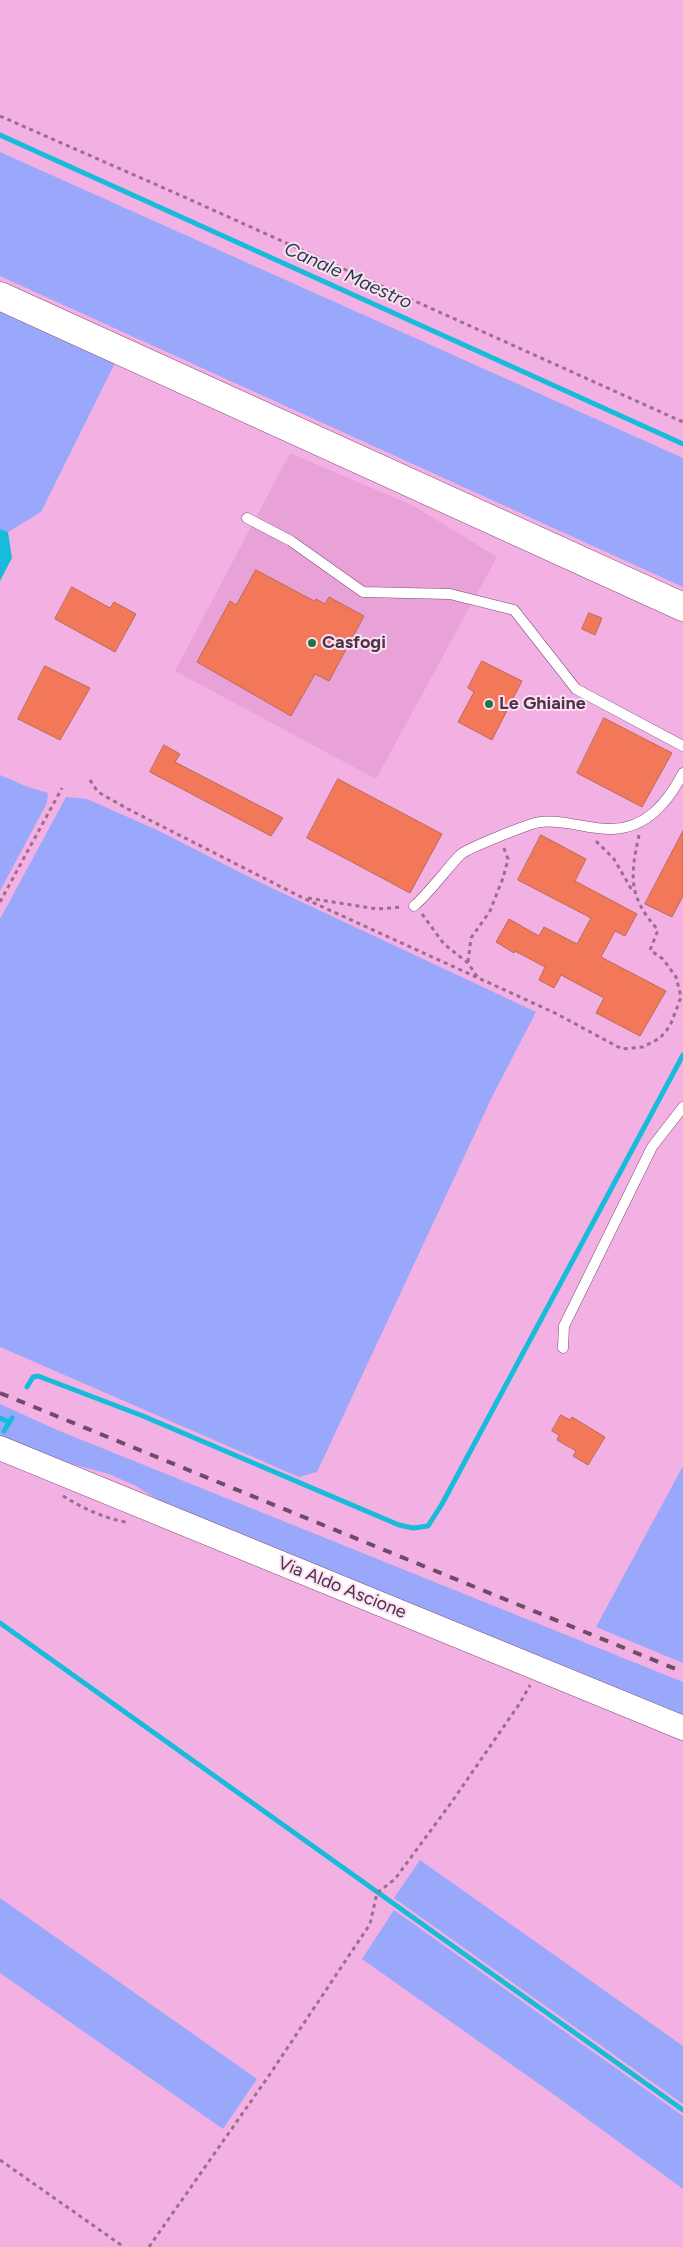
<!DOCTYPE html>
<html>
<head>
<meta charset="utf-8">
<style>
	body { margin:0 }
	canvas { display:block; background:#f2b1e2 }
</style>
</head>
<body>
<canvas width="683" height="2247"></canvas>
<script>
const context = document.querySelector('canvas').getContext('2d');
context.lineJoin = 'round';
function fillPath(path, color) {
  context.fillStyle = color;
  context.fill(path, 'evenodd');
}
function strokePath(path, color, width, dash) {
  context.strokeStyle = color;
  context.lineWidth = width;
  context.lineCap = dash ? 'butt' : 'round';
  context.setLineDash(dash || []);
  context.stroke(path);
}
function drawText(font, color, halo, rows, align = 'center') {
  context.font = font + ' Figtree,sans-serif';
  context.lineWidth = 4;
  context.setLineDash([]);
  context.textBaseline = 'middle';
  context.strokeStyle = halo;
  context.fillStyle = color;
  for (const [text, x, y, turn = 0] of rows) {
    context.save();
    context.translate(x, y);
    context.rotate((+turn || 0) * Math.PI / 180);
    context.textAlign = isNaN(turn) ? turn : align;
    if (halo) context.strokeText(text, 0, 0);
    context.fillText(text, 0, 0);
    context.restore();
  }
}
fillPath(new Path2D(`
	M290 453 414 506 497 557 376 779 175 671Z`), '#e8a2d8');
fillPath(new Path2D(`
	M0 152 683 458V587L0 276Z
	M0 308 116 361 41 512 8 532 0 529Z
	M0 775 28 787 48 793 47 803 0 891Z
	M66 797 87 799 157 830 259 882 536 1012 492 1097 317 1472 299 1477 0 1347V919Z
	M0 1404 57 1430 683 1682V1717L166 1505 136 1486 109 1474 50 1458 0 1439Z
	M683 1466V1663L596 1627Z
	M420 1860 683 2046V2104L394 1898Z
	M0 1898 257 2079 223 2129 0 1973Z
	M394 1910 683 2116V2189L556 2096 362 1959Z`), '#99a8fa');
fillPath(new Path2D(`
	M0 529 8 532 12 558 0 581Z`), '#18bbd9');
strokePath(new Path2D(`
	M0 135 683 444
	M27 1387 33 1377 38 1376 143 1416 399 1525 413 1528 428 1526 442 1504 683 1055
	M0 1418 9 1422
	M4 1431 12 1418
	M0 1623 683 2110`), '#18bbd9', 5);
const building = new Path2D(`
	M256 570 314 601 316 599 325 604 329 597 364 616 329 681 315 674 291 716 197 662 230 601 236 605Z
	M72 587 110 608 114 602 136 614 115 652 55 619Z
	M589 613 602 618 595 635 582 629Z
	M482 661 522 681 492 740 458 722 474 692 468 688Z
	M45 666 90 688 60 740 18 719Z
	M604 718 672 753 642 807 577 773Z
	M164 745 180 754 175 762 283 818 271 836 150 772Z
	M338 779 442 834 410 893 307 838Z
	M683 831V896L672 917 645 904Z
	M541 835 586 859 575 881 637 914 625 936 615 931 601 957 666 991 640 1036 596 1013 604 998 561 975 554 988 539 980 545 967 515 951 514 953 496 942 509 919 539 936 544 927 577 944 591 918 518 880Z
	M561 1415 570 1420 572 1417 605 1437 588 1465 573 1456 576 1451 557 1440 559 1435 552 1431Z`);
fillPath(building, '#f27859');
strokePath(building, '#b66c59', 1);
const service = new Path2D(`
	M247 518 291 541 363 592 450 594 514 610 576 689 683 746
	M414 906C431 891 444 872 460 855 466 849 530 823 540 822 564 819 590 830 612 829 647 828 668 802 683 773
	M563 1348 564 1326 652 1147 683 1107`);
const tertiary = new Path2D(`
	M0 1448 683 1728`);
const primary = new Path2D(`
	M0 296 683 607`);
strokePath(service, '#824976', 11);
strokePath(tertiary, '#824976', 25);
strokePath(primary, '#824976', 29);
strokePath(new Path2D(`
	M0 116 182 196 683 422
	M90 780 98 792 128 809 303 898 555 1013 622 1049 643 1047 660 1038 670 1026 681 997 676 977 663 959 650 950 658 930C628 896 630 877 639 835
	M596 841 614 859 633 892
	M308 898 377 909 403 907
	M0 902 62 788
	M422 914 444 944 468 963 478 978
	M468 962 471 938 490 911 503 878 508 859 503 846
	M63 1496C83 1508 103 1518 126 1522
	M0 2160 124 2247
	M149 2247 268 2077 370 1924 377 1893 395 1879 451 1803 520 1703 530 1685`), '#9a6e8f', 3, [4, 4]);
strokePath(service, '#fff', 10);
strokePath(tertiary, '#fff', 24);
strokePath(primary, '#fff', 28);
strokePath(new Path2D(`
	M0 1393 683 1672`), '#6e4c66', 4, [9, 9]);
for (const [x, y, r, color] of [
	[312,643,5,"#207547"],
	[489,704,5,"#207547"]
]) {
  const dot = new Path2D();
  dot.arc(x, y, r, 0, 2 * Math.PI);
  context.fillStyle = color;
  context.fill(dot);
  strokePath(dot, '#fce0f4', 2);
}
drawText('bold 18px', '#4d3347', '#fce0f4', [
	["Casfogi",322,643],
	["Le Ghiaine",499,704]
], 'left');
drawText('18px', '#4d3347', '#fce0f4', [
	["Via Aldo Ascione",342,1588,22]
]);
drawText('italic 19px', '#1f3d44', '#fce0f4', [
	["Canale Maestro",348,276,24]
]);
</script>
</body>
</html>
